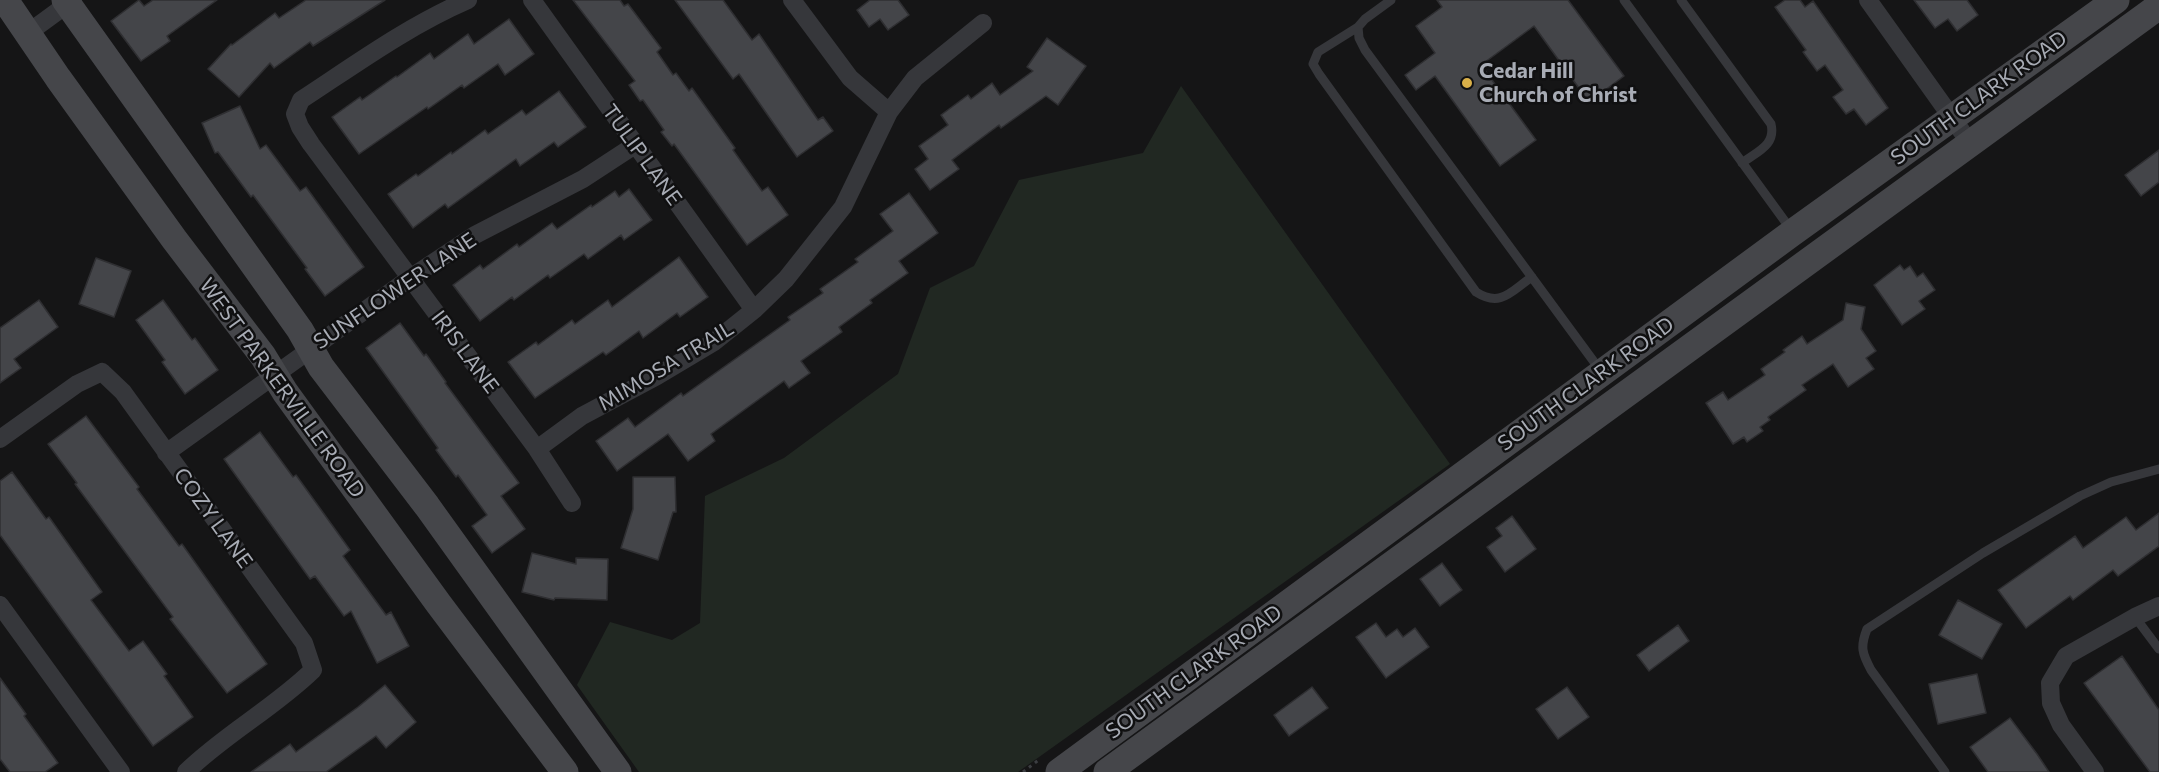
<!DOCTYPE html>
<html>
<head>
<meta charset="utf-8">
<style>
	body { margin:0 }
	canvas { display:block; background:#151516 }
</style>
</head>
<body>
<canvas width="2159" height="772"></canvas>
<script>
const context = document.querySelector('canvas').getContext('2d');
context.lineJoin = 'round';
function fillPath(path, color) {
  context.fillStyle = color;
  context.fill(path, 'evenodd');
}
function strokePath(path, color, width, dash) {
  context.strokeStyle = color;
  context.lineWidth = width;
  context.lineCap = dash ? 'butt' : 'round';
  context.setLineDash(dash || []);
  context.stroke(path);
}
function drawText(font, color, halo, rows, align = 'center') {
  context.font = font + ' Commissioner,sans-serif';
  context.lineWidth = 5;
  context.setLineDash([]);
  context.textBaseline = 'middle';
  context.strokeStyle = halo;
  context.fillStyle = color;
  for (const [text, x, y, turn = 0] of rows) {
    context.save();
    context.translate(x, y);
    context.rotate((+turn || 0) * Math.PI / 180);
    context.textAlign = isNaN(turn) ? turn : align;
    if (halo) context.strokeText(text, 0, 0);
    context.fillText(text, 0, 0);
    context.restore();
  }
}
fillPath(new Path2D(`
	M1181 86 1450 464 1018 772H639L577 685 610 622 672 640 700 623 705 496 784 458 898 374 930 288 974 266 1019 180 1143 153Z`), '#212822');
const building = new Path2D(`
	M139 0 144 6 153 0H217L167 36 170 41 141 61 111 21Z
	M306 0H385L313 46 310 42 274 68 270 63 239 97 208 69 231 44 232 45 275 13 279 18Z
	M573 0H620L624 6 628 4 661 48 657 52 673 75 676 73 689 91 692 88 735 148 733 150 762 191 768 187 788 215 747 245 674 144 672 146 661 132 664 130 643 100 640 101 629 85 635 81Z
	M675 0H723L752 40 759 34 818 120 823 117 833 131 797 157 739 74 733 79Z
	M870 0H898L909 15 888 30 880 19 869 27 857 10Z
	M1437 0H1568L1624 76 1589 102 1534 26 1481 65 1536 140 1500 166 1435 76 1416 90 1405 75 1435 53 1416 26 1442 7Z
	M1785 0H1800L1805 7 1813 1 1888 108 1866 125 1854 109 1846 114 1833 97 1843 90 1825 65 1817 71 1803 52 1806 50 1775 7Z
	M1914 0H1967L1978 15 1957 31 1948 19 1935 28Z
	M509 19 534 54 505 75 498 64 464 88 462 85 428 109 427 107 359 154 332 117 360 97 362 100 396 76 397 77 430 53 434 59 468 34 474 44Z
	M1047 38 1086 66 1058 105 1046 96 1001 128 999 125 952 160 959 169 930 190 915 169 928 159 919 146 948 125 941 115 968 95 971 99 992 83 1000 95 1033 71 1027 67Z
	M559 91 586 127 558 147 554 142 520 166 516 159 448 208 445 204 413 228 388 194 416 174 418 176 451 152 452 154 485 130 488 134 522 110 526 115Z
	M240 106 260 149 266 145 300 191 306 187 364 267 325 296 305 269 307 268 253 195 251 197 218 152 215 153 202 123Z
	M2159 150V182L2141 196 2125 175Z
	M629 189 652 220 624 240 621 235 588 259 584 254 550 278 548 275 514 300 512 297 480 321 453 285 480 265 483 269 517 244 519 247 552 223 557 229 591 205 592 207 615 191 619 197Z
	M909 193 938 233 899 261 908 273 870 300 872 303 839 327 842 332 801 361 810 373 789 388 784 381 711 434 715 441 688 461 668 434 617 471 596 441 628 418 635 427 681 393 683 396 790 320 788 317 823 293 820 289 858 262 855 259 893 231 880 214Z
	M679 257 708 297 680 317 677 313 643 338 639 331 606 355 603 352 535 398 508 362 536 342 538 345 572 320 575 324 608 300 612 307Z
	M96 258 131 271 114 317 79 304Z
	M1900 265 1904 270 1910 266 1917 277 1923 273 1935 290 1919 301 1925 309 1902 325 1874 285Z
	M39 300 58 327 14 359 21 368 0 383V328Z
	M163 300 192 340 195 338 218 370 185 394 162 362 165 360 136 320Z
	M1846 303 1865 307 1861 329 1876 351 1866 358 1874 369 1848 387 1833 364 1802 385 1806 390 1768 417 1770 420 1760 427 1763 431 1747 442 1744 437 1733 444 1706 403 1723 392 1728 400 1765 375 1761 369 1785 352 1783 350 1802 336 1807 344 1843 320Z
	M400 323 424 356 426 354 446 382 445 383 519 483 501 496 525 529 492 553 472 526 487 515 458 475 456 477 436 450 438 448 366 348Z
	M86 416 139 487 137 489 179 546 182 544 267 664 227 693 170 619 173 617 75 484 77 483 48 444Z
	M260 432 293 477 296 475 350 550 343 556 386 615 391 612 409 646 377 663 351 611 344 616 315 576 310 579 224 459Z
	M12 472 46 519 49 517 102 592 91 600 129 651 143 641 167 674 164 676 193 717 153 746 0 535V481Z
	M633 477H675L676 512H673L658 560 621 548 633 509Z
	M2159 513V546L2118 576 2113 570 2073 600 2070 596 2026 628 1998 590 2075 536 2083 548 2126 517 2136 530Z
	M1512 516 1536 549 1505 572 1487 547 1502 536 1496 528Z
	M532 553 576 564V558L608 559 607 600 555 598 554 600 522 592Z
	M1442 563 1462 590 1440 606 1420 579Z
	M1958 600 2002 624 1982 659 1939 635Z
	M1376 623 1386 637 1397 629 1403 637 1415 628 1429 647 1386 678 1356 637Z
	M1678 625 1689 641 1649 671 1637 655Z
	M2122 656 2159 710V772H2150L2084 683Z
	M1977 674 1986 713 1938 724 1929 684Z
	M0 678 26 714 24 716 58 763 45 772H10L0 759Z
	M385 685 416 722 386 748 376 736 326 772H251L290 744 296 752 358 707Z
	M1312 687 1328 708 1289 736 1274 715Z
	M1567 687 1589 717 1558 739 1536 709Z
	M2010 718 2037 754 2049 772H1988L1970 747Z`);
fillPath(building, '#444549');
strokePath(building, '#2f2f32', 1.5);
strokePath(new Path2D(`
	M1023 772 1040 759`), '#3c3e42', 3, [3, 4.5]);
strokePath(new Path2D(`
	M1391 0 1365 19 1358 27 1359 38 1365 50 1600 370
	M1624 0 1792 231
	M1681 0 1771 124C1776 145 1758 151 1742 163
	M1358 27 1318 52 1313 64 1319 74 1476 292C1501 308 1511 291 1532 277
	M2135 617 2159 649
	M1945 772 1871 670C1862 653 1860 647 1867 629L1983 553 2080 496 2111 482 2159 469`), '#36373b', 9);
strokePath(new Path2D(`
	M468 0C408 26 356 64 301 100L295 114 300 127 311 144 537 449 572 503
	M532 0 754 310
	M792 0 850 78 889 112
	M1868 0 1970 143
	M28 33 73 0
	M0 439 77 384 102 372 123 392 304 643 313 670C274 708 225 734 186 772
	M537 449 582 416 657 376 714 342 754 310 786 279 843 207 889 112 915 78 983 23
	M166 453 410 278 475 235 583 179 635 145
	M0 605 121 772
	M2095 772 2061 725 2051 703 2050 683 2066 656 2135 617 2159 606`), '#36373b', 18);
strokePath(new Path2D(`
	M5 0 58 78 174 239 263 356 285 392 438 603 565 772
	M65 0 300 330 321 367 427 506 618 772
	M1059 772 1792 233 2116 0
	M1107 772 2159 6`), '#45464a', 27);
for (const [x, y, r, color] of [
	[1467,83,6,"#dab049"]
]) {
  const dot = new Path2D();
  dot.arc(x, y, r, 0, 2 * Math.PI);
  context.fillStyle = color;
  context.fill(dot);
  strokePath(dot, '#101011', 2);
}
drawText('bold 21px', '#a8acb5', '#101011', [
	["Cedar Hill",1479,71],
	["Church of Christ",1479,95]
], 'left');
drawText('21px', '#a8acb5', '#101011', [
	["SOUTH CLARK ROAD",1979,98,-36],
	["TULIP LANE",642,155,54],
	["SUNFLOWER LANE",395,291,-34],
	["IRIS LANE",465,352,53],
	["MIMOSA TRAIL",666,366,-31],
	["SOUTH CLARK ROAD",1586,384,-36],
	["WEST PARKERVILLE ROAD",282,388,54],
	["COZY LANE",213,518,54],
	["SOUTH CLARK ROAD",1194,672,-36]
]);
</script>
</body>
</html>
